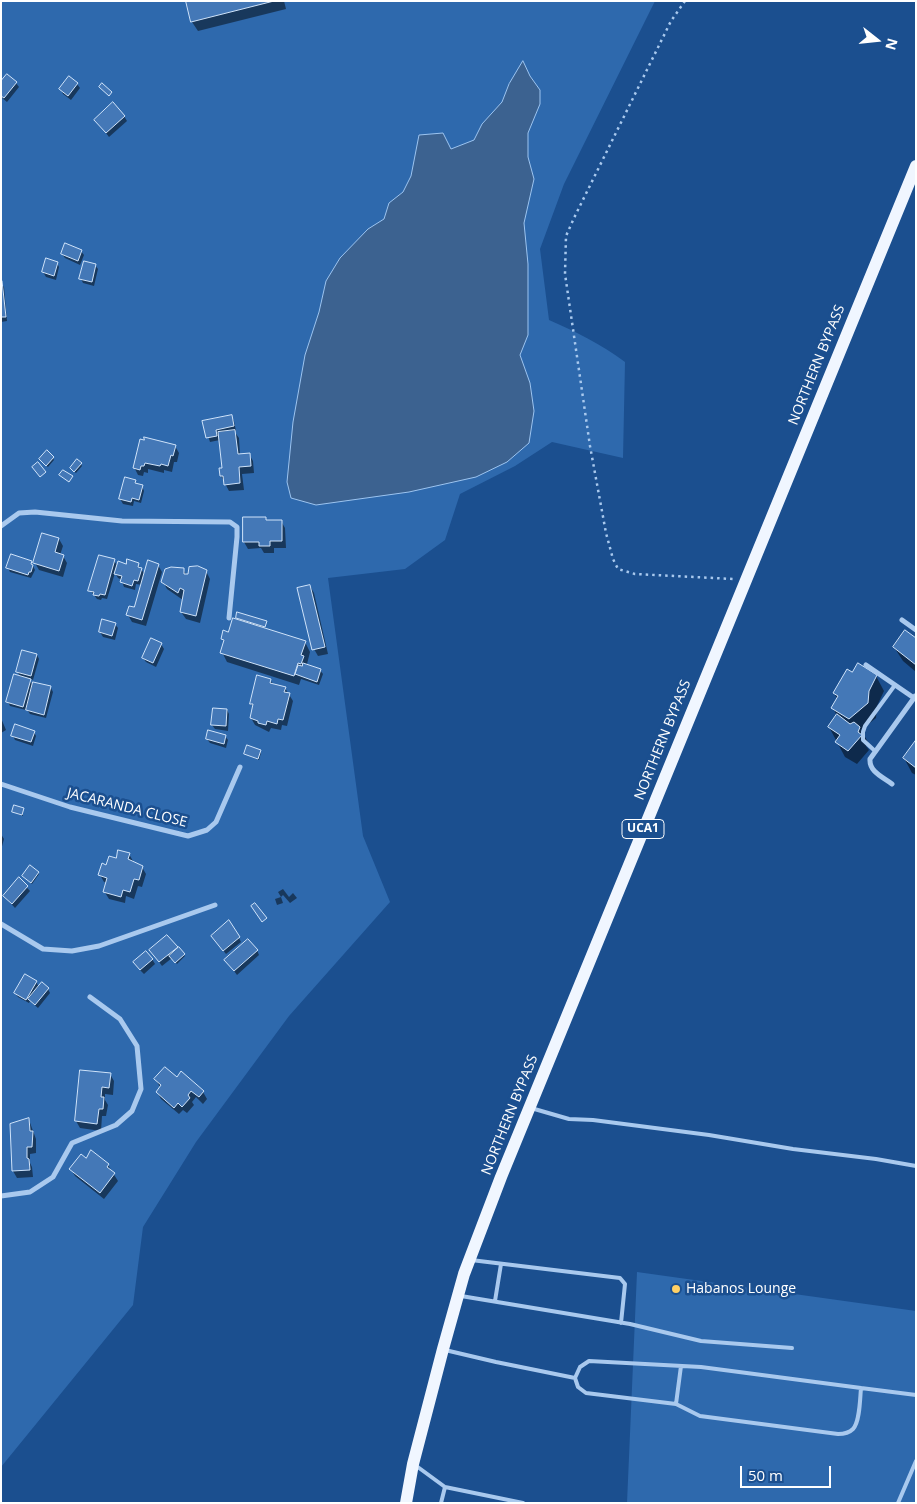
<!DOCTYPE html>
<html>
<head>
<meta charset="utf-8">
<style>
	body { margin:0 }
	#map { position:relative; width:917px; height:1504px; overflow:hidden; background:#1b4f8f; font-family:"Open Sans",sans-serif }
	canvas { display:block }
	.frame { position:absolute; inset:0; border:2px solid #fff; pointer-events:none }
	.north { position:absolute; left:852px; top:15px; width:50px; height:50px; -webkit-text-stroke:4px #1b4f8f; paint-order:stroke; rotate:106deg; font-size:14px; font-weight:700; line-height:20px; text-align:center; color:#fff }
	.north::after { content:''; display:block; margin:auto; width:18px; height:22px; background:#fff; clip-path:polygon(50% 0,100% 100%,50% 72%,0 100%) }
	.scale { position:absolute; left:740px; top:1466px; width:91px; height:22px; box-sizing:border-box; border:2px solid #fff; border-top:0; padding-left:6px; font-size:15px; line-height:18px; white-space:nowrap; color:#fff; -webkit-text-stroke:4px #1b4f8f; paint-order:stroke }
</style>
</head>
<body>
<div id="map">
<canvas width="917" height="1504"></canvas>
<div class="frame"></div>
<div class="north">N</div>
<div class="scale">50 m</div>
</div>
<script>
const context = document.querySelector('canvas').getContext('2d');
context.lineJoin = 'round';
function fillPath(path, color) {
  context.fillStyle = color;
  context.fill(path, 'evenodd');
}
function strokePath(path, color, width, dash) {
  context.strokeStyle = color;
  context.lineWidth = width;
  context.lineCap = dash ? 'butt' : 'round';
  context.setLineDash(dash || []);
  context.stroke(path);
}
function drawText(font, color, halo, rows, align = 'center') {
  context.font = font + ' "Open Sans",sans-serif';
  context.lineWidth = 5;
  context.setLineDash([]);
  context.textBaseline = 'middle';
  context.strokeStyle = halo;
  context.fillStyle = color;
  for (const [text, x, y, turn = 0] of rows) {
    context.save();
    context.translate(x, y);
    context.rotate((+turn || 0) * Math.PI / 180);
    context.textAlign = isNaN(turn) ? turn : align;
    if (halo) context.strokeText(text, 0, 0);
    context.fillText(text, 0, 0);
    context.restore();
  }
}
fillPath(new Path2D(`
	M1 1H655L564 184 540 249 549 320C576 332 601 344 625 362L623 458 552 442 515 466 460 494 445 540 405 569 328 578 363 836 390 902 289 1016 196 1142 143 1227 133 1305 1 1467Z
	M637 1272 916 1311V1503H627Z`), '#2e69ad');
const water = new Path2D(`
	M523 61 530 76 540 90V104L528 133V157L534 179 524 223 528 264V335L520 355 530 383 534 411 529 443 507 462 476 477 409 492 316 505 291 498 287 482 293 422 305 355 319 312 326 281 340 258 368 229 384 219 389 203 403 192 411 176 419 135 443 133 451 149 474 140 482 124 502 102 509 84Z`);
fillPath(water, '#3c6290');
strokePath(water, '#9cc4f0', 1);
fillPath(new Path2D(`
	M187 1H284L286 9 198 31 192 22Z
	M7 75 16 83 19 87 7 102 1 97V83Z
	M77 84 80 88 71 100 63 94 61 89Z
	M124 116 127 121 109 137 96 120Z
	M81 251 84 255 80 265 65 258 62 254Z
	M57 263 59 267 56 280 46 277 43 272Z
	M95 265 98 269 94 286 83 283 81 279Z
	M1 283 4 287 7 321 1 322Z
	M231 417 234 421 236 431H234L239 438 240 455 249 454 253 461 254 473 242 474 244 490 229 491 221 476 223 469 220 440 210 442 204 422Z
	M175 446 179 453 177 462H174L172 472 164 470V473L148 469V473L144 472 143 476 138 475 134 467Z
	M53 458 54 460 48 467 41 461Z
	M81 464 82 466 76 473 72 470Z
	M135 481 137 485 142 486 144 491 141 503 134 501 133 506 123 504 120 499Z
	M265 518 267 522 281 521 285 528 286 548H274V553H264L261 548 248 549 244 542Z
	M59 539 63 546 60 555 63 556 67 563 63 577 39 570 35 563Z
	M114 561 118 566 138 564 145 575 158 565 162 572 146 626 132 622 128 615 135 608 142 585 136 584 135 590 124 587 122 582V580L118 578 115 573 107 599 102 598 101 600 97 599 90 590Z
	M31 562 35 570 31 578 10 572 8 568Z
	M183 569 187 576 206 571 210 579 200 623 186 619 181 612 183 600 167 589 163 582Z
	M310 586 314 593 328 654 318 656 314 649Z
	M237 618 261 622 266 630 305 642 310 652 307 664 308 666 320 670 323 674 319 685 301 679 299 685 227 662 222 652 225 643 222 639 239 622Z
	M115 624 118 628 115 640 103 637 100 632Z
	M916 640V672L903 661 894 647Z
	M161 644 164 649 156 667 146 662 143 658Z
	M37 655 39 659 33 680 29 678 33 686 34 683 51 688 53 692 46 718 30 714 26 708V710L10 706 8 702 21 678 17 671Z
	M852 674 876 676 884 691 877 706 876 718 861 730 868 742 866 746 869 750 857 764 845 757 829 727 837 716 833 708 838 700 834 693Z
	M270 680 274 685 285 688 293 701 287 726 282 725 281 730 271 728 269 732 255 725 251 718 254 708 251 704Z
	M227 710 229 714 228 731 215 729 212 725Z
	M1 718 6 730 1 733Z
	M34 732 36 736 33 746 15 740 13 736Z
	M225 736 228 740 226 748 210 743 207 739Z
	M916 742V775L912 773 904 758Z
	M260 751 261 753 259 760 245 754Z
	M23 810V816L13 812Z
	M1 834 4 839 1 850Z
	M129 854 133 861 142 867 146 874 142 887 138 886 134 899 126 896 125 903 109 899 104 891 107 883 104 882 100 875 107 866Z
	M38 873 39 874 32 884 23 876Z
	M19 879 30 891 15 908 4 896Z
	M283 889 289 897 293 893 297 898 290 903 283 895 281 897 278 892Z
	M281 897 283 903 277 905 275 899Z
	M239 938 241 942 226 954 215 940Z
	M176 948 185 956 177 964 172 958 162 966 151 951Z
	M257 950 259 955 237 975 226 960Z
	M152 959 155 964 144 974 137 967Z
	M36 982 39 987 48 989 50 993 38 1008 30 1001 29 1003 18 997 15 993Z
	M81 1071 110 1074 114 1081 113 1095 105 1094V1100L108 1105 106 1116H102L101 1131 80 1128 76 1121Z
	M156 1080 203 1092 207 1099 203 1104 196 1097 192 1102 194 1105 187 1113 183 1110 179 1114 161 1099 157 1092 160 1087Z
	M29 1120 36 1139V1153L30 1154V1163L32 1167 33 1177 17 1178 13 1171Z
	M91 1152 108 1165 118 1181 104 1199 75 1176 71 1169 86 1159Z`), '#0007');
const building = new Path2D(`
	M186 1H274L191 22Z
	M7 74 17 82 4 98 1 96V81Z
	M69 76 78 83 68 96 59 89Z
	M102 83 112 92 109 96 99 87Z
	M113 102 125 116 106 133 94 120Z
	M65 243 82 250 78 261 61 254Z
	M46 258 58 262 54 276 42 272Z
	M84 261 96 264 92 282 79 279Z
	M2 281 6 317H1V281Z
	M232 415 234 426 216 430 217 436 206 438 202 421Z
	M235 430 238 454 250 453 251 466 239 467 240 483 224 485 223 476H220L219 468H222L218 432Z
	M144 437 176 445 173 456 171 455 168 466 161 464 160 466 145 463 144 466H141L140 470 133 468 140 439 144 440Z
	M47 450 54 457 46 466 39 459Z
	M77 459 82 463 74 472 70 468Z
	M38 462 46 472 40 477 32 467Z
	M63 470 73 476 69 482 59 475Z
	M125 477 136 480 135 483 143 485 139 500 132 498 131 502 119 499Z
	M243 517H266V520H282V541H270V546H259V542H243Z
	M42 533 59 538 55 552 64 555 59 571 33 563Z
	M11 554 32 561 31 564 33 565 31 572H29L28 575 6 568Z
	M99 555 115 559 105 595 100 594 99 596 93 595 94 592 88 591Z
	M127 559 139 563 138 567 142 568 138 581 134 580 132 586 120 582 122 576 114 574 118 561 126 564Z
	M148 560 159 564 142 620 126 615 129 606 134 607Z
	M198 566 207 570 196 616 180 612 184 590 180 588 178 593 161 582 165 569 171 567 184 568V574H188L189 567Z
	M310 585 325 647 312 650 297 588Z
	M237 612 267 621 265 627 236 618Z
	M233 618 306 641 301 655 304 656 301 664 298 663 294 676 220 653 224 640 221 639 223 630 228 632Z
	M102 619 116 623 112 636 99 632Z
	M905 630 916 638V665L893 647Z
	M151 638 162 643 153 663 142 658Z
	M22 650 37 654 31 676 16 672Z
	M303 663 321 669 317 682 295 674 298 665 302 666Z
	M858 663 877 675 869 691 868 703 849 719 831 708 838 696 833 693 847 669 852 672Z
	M14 674 31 679 23 707 6 702Z
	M257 675 271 679 270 683 286 687 284 692 290 693 283 720 278 719 277 724 267 721 266 725 258 723V721L250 718 253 704H250Z
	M33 682 51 686 44 715 26 710Z
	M213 708 227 709 226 726 211 725Z
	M837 714 850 724 854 722 860 727 858 732 862 735 848 751 835 742 840 735 828 727Z
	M15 724 35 731 31 742 11 736Z
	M208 730 226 735 224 744 206 739Z
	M916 740V768L903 758Z
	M247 745 261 750 258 759 244 754Z
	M14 805 24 808 22 815 12 812Z
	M118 850 130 853 128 859 143 866 139 880 134 879 130 892 123 890 121 897 103 892 107 878 98 875 102 863 106 865 109 856 116 858Z
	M30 865 39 872 31 883 22 876Z
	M19 877 28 886 12 904 3 896Z
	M255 903 267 918 262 922 251 906Z
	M229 920 240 937 223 951 211 936Z
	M167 935 178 947 159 962 149 950Z
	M248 939 258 950 234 971 224 960Z
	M179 947 185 954 175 963 169 956Z
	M146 951 153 959 140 970 133 962Z
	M25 974 37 981 26 1000 14 993Z
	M42 982 49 988 35 1005 28 999Z
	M165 1067 177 1077 181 1071 204 1091 199 1097 191 1091 188 1095 190 1098 182 1107 178 1103 174 1108 156 1092 161 1085 154 1079Z
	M80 1070 111 1073 109 1088 102 1087 101 1097H104L103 1109H99L97 1124 75 1121Z
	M29 1118 30 1131H33L32 1147H27V1158L29 1159 30 1170 12 1171 10 1124Z
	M91 1150 109 1164 107 1167 115 1173 100 1193 69 1169 81 1154 86 1158Z`);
fillPath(building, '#4478b7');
strokePath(building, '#cfe3fa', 1);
strokePath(new Path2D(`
	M685 1 671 21 574 218 566 236 565 274 590 446 606 533 613 559 618 569 635 574 733 579`), '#a9c9ee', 2.5, [2.5, 4]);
strokePath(new Path2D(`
	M875 751 863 740V732L865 726 895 685
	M531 1108 569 1119 593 1120 709 1135 793 1149 876 1159 916 1166
	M471 1260 620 1278 625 1284 621 1323
	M461 1296 630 1324 701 1341 792 1348
	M495 1301 501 1264
	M445 1350 496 1362 575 1378 580 1367 589 1361 701 1367 861 1388C860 1398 860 1422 853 1429 849 1433 844 1434 838 1434L700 1416 676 1404 586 1393 578 1387 575 1378
	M861 1388 916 1395
	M676 1404 681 1366
	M415 1465 445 1487 441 1503
	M445 1487 523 1503
	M898 1503 916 1461`), '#a9c9ee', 4);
strokePath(new Path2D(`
	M1 526 19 513 35 512 122 521 230 522 237 527V537L229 618
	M902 620 916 630
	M866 665 914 698 915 696
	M1 784 70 807 188 836 207 830 216 822 240 767
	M892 784C883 777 869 772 870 759L914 698
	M1 924 43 949 72 951 99 946 215 905
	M1 1196 30 1192 53 1177 72 1143 116 1125 132 1111 141 1089 137 1046 120 1019 90 997`), '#a9c9ee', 5);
strokePath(new Path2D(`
	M406 1503 413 1464 443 1349 464 1274 501 1177 916 166`), '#f0f6ff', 12);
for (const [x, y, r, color] of [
	[676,1289,5,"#ffd166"]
]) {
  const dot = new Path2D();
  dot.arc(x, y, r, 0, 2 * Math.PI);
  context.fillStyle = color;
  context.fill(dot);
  strokePath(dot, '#1b4f8f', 2);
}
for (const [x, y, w] of [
	[643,829,42]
]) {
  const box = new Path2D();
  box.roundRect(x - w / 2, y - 9.5, w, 19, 4);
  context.fillStyle = '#1b4f8f';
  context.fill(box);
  strokePath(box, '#fff', 1);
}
drawText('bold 12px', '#fff', null, [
	["UCA1",643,829]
]);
drawText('14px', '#fff', '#1b4f8f', [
	["NORTHERN BYPASS",817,365,-68],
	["NORTHERN BYPASS",663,740,-68],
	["JACARANDA CLOSE",127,808,14],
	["NORTHERN BYPASS",510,1115,-68]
]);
drawText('14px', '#fff', '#1b4f8f', [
	["Habanos Lounge",686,1289]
], 'left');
</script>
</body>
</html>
